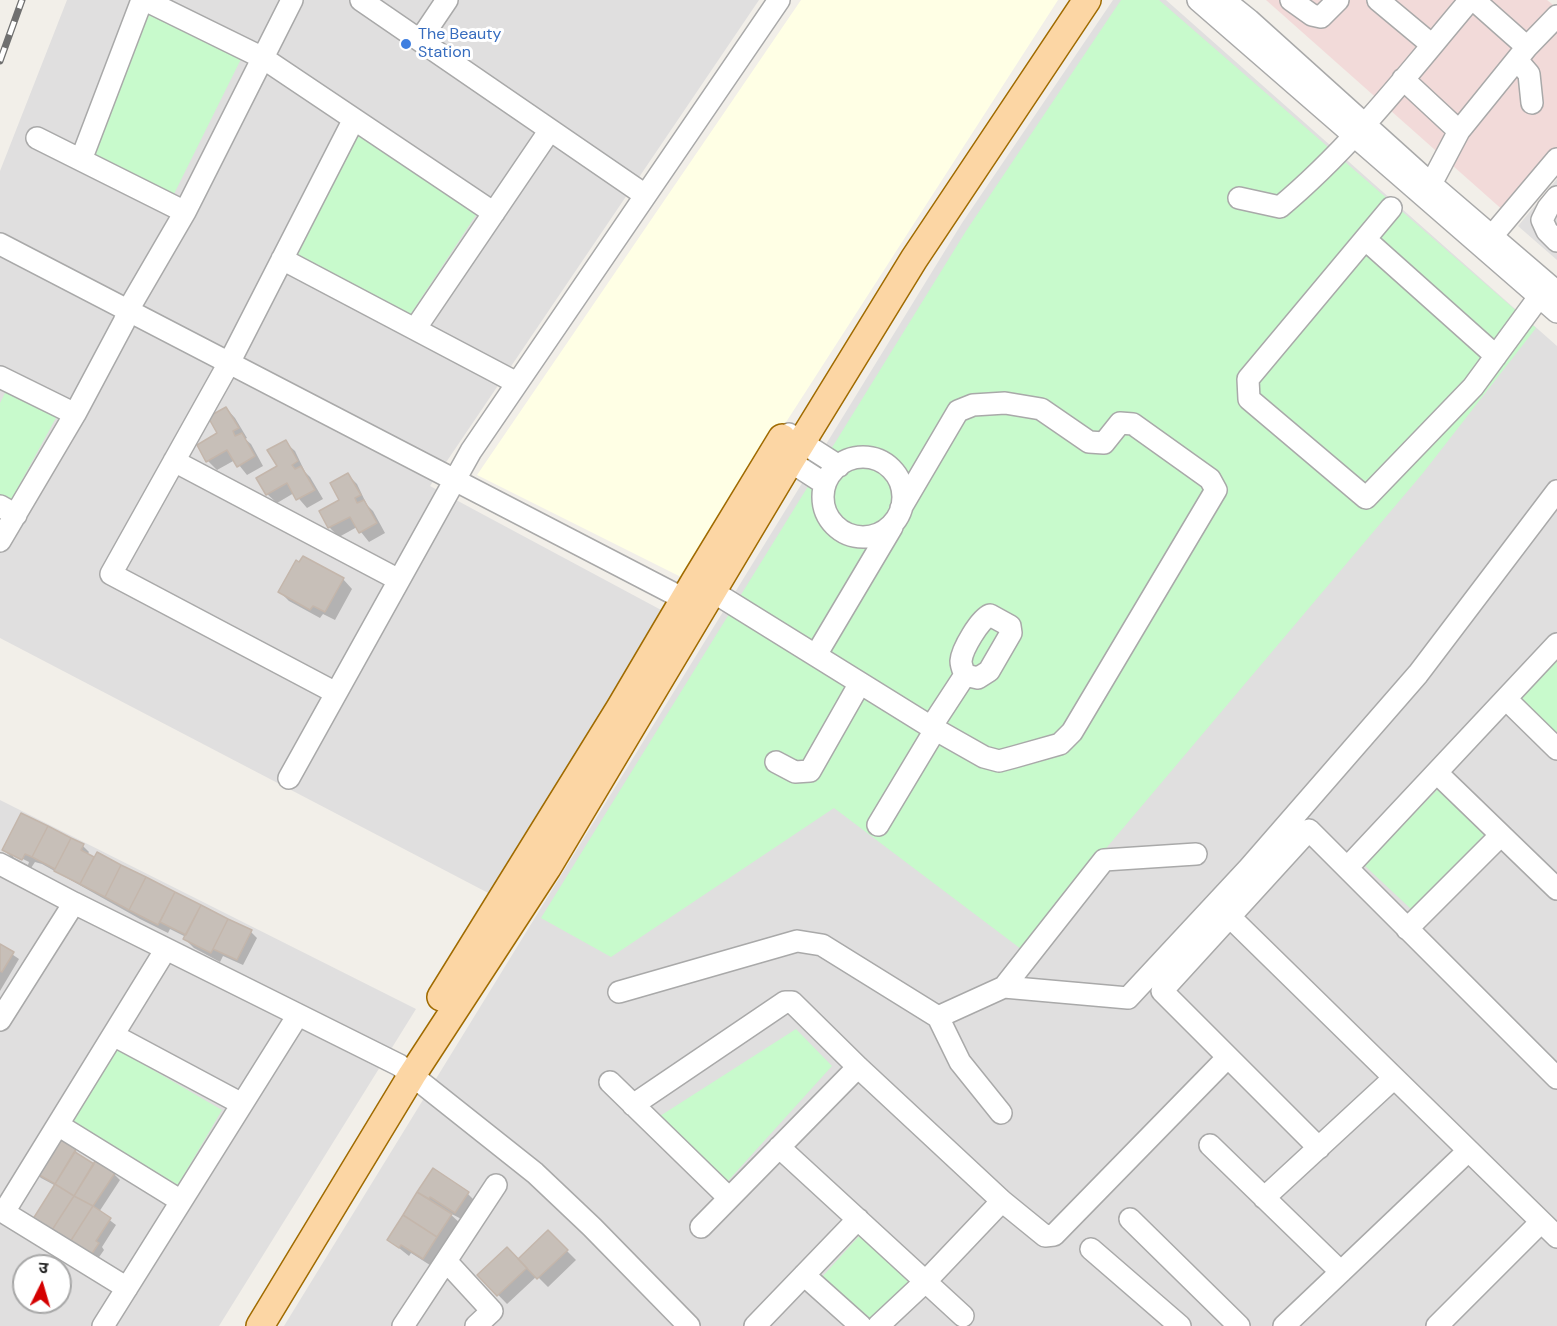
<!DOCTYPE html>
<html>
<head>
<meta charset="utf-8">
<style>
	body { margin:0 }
	#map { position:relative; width:1557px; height:1326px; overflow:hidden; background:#f2efe9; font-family:"DM Sans","Noto Sans Devanagari",sans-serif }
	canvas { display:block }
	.north { position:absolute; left:12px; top:1254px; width:60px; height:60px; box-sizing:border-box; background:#fff; border:2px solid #a7a7a7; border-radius:50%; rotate:5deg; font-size:16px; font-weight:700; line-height:24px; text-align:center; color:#222 }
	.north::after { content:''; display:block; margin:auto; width:21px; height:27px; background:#d40000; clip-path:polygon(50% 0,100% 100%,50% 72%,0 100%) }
</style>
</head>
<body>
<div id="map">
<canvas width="1557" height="1326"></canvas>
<div class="north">उ</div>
</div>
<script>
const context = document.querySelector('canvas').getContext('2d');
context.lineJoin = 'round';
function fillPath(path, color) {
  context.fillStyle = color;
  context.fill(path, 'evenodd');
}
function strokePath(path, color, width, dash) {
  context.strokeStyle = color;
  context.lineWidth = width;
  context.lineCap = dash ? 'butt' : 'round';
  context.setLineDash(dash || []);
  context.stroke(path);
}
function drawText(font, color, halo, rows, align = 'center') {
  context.font = font + ' "DM Sans",sans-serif';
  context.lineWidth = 6;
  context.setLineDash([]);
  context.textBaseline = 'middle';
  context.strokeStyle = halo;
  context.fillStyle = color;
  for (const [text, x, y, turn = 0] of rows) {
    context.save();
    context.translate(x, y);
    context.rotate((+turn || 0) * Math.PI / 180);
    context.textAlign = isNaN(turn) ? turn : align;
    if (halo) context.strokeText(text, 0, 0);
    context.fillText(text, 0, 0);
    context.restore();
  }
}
fillPath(new Path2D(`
	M67 0H759L430 486 663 611 494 896 0 638V171Z
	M1113 0H1166L1557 346V1326H284L962 223Z
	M1557 179V260L1518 226Z
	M0 800 416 1009 219 1326H0ZM24 1266H60V1302H24Z`), '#e0dfdf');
fillPath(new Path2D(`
	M1266 0H1547L1557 8V166L1514 220Z`), '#f2dad9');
fillPath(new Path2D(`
	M801 0H1058L685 579 477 475Z`), '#ffffe5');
fillPath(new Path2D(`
	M1121 0H1159L1536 328 1423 473 1021 949 834 808 611 957 541 918 966 231Z
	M147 12 242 57 174 194 93 156Z
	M358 134 476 215 408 318 296 258Z
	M6 391 57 416 10 502 0 497V403Z
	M1557 658V736L1518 699Z
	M1438 789 1485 834 1412 910 1364 865Z
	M796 1029 832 1066 727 1182 660 1116Z
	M115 1048 222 1110 178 1185 71 1122Z
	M860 1235 910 1281 872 1322 822 1277Z`), '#c8facc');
fillPath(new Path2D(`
	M226 408 235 418 247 438 245 439 251 444 263 466 247 475 235 460 217 470 208 461 219 434Z
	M285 442 295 451 305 472 310 477 323 499 307 508 294 493 277 503 267 494 279 467Z
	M348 475 357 484 367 505 373 511 385 533 369 542 357 527 339 537 330 528 321 512 341 501Z
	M343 579 352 589 335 620 323 614 320 618 289 601 280 592Z
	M21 815 83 846 89 852 87 855 95 859 97 854 251 932 257 938 243 965 223 956 220 962 194 948 185 939 186 937 170 929 168 933 140 919 42 864 35 862 31 868 13 859 4 850ZM13 854 29 862 28 865 13 857Z
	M0 946 19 959 0 991Z
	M55 1138 75 1150 81 1157 114 1174 120 1180 99 1212 116 1225 102 1247 104 1250 97 1260 41 1224 56 1186 41 1178 35 1172Z
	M433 1171 468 1194 477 1203 465 1221 448 1212 461 1224 433 1267 411 1253 409 1256 389 1240Z
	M548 1232 576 1260 548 1287 537 1276 507 1304 479 1275 518 1261Z`), '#0003');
const building = new Path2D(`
	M226 407 239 428 233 431 235 436 242 433 255 456 237 467 227 450 206 462 197 445 217 433 208 417Z
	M286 440 298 461 292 465 295 469 301 466 315 490 296 500 287 483 266 495 256 478 277 466 267 450Z
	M348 473 361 495 355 498 357 503 364 500 377 523 359 533 350 517 328 528 319 511 339 500 330 483Z
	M303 556 344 578 325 612 313 606 310 610 278 592 296 560 299 562Z
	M21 813 48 826 32 857 25 854 22 860 2 850Z
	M48 826 71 838 55 869 32 857Z
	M71 838 84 844 81 850 94 857 80 884 54 871Z
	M97 852 121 865 105 897 80 884Z
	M121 865 146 877 129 910 105 897Z
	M146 877 175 892 158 925 129 910Z
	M175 892 201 905 186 935 160 922Z
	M201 905 228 919 211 953 183 939Z
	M228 919 252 930 237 960 213 949Z
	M0 944 14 952 2 972 0 971Z
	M54 1136 76 1149 55 1184 34 1172Z
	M75 1152 94 1164 74 1196 55 1184Z
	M95 1161 115 1173 93 1206 74 1196Z
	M433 1168 469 1192 455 1213 430 1197 429 1199 417 1192Z
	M55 1184 74 1196 52 1230 33 1219Z
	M417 1192 452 1214 437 1237 403 1215Z
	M74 1196 93 1206 70 1242 52 1230Z
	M93 1206 111 1218 96 1241 99 1243 91 1255 70 1242Z
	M403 1215 437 1237 423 1259 401 1245 399 1248 387 1240Z
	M548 1230 568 1250 537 1279 518 1259Z
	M507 1247 527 1268 497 1296 477 1275Z`);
fillPath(building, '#c7bfb8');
strokePath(building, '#c4b6ab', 1.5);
const minor = new Path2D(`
	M145 0 263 58 494 213
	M361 0 645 195
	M1198 0 1557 312
	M1224 0 1249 20 1431 184 1557 292
	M1291 0 1312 15 1321 17 1338 0
	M1378 0 1432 45
	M420 40 447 0
	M1527 47 1557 16
	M1517 60 1529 74 1532 103
	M1403 79 1459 131
	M37 138 185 212
	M81 160 142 0
	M1422 194 1431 184 1459 131 1527 47 1474 0
	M1557 197 1548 208 1542 220 1547 231 1557 241
	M1239 198 1280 207C1352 147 1410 71 1470 0
	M1391 208 1248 379 1249 399 1366 498 1473 387 1539 297
	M1365 239 1496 356
	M1483 243 1492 236 1557 159
	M0 244 684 599 697 608
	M282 259 517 383
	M415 329 550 130
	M0 377 75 414
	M789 434 839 466
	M777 453 825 484
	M823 497a40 40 0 1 1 80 0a40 40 0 1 1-80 0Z
	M174 461 399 580
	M0 506 16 515
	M0 541 75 414 124 322 128 310 185 212 292 0
	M699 583 931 727 984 757 999 761 1014 757 1060 744 1072 732 1216 490 1210 479 1133 424 1120 423 1104 443 1089 442 1041 409 1005 403 973 405 958 411 901 508
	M816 655 892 527
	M336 693 111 574 229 363 354 119
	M1506 699 1557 749
	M931 727 965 675C963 670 961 666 961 661 962 649 980 619 990 615L1010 626 1011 633 989 671 978 678 965 675
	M776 762 795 772 810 771 860 683
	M1437 773 1557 889
	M289 778 471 451 779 0
	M878 825 935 730
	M0 864 74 903 399 1065 535 1173 592 1227 689 1326
	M1347 868 1557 644
	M1230 917 1557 1237
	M1407 929 1501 835
	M1004 987 1104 860 1196 854
	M619 992 797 941 822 945 938 1017 960 1062 1001 1113
	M938 1017 1004 987 1128 998 1249 868 1418 674 1557 491
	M0 1020 74 903
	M113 1035 242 1104
	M610 1082 729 1198
	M633 1105 785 1002H792L858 1067 1002 1201 1045 1236 1054 1235 1228 1057
	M58 1125 181 1201
	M1210 1145 1341 1272
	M779 1147 963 1316
	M1319 1148 1162 991 1309 830 1557 1078
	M1264 1198 1394 1078
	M0 1210 127 1288
	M4 1212 166 949
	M1130 1219 1239 1326
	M701 1227 858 1067
	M1091 1249 1180 1326
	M446 1261 492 1311 476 1326
	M804 1275 861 1326
	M103 1326 298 1015
	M403 1326 496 1185
	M755 1326 858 1219
	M878 1326 926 1281 1002 1201
	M1284 1326 1468 1151
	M1437 1326 1541 1222`);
const major = new Path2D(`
	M441 997 620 708 695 581 782 438
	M260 1326 412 1075 547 868 790 461 914 259 1087 0`);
strokePath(minor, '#a9a9a9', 24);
strokePath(major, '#a06b00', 30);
strokePath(minor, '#fff', 21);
strokePath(major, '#fcd6a4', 27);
const rail = new Path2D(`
	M0 61 22 0`);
strokePath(rail, '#707070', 7);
strokePath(rail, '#fff', 4.5, [14]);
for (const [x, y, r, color] of [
	[406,44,6,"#3f7fe0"]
]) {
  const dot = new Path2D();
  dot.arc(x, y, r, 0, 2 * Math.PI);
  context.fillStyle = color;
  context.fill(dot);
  strokePath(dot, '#fff', 2);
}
drawText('16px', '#366cbe', '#fff', [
	["The Beauty",418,35],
	["Station",418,53]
], 'left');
</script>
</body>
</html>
